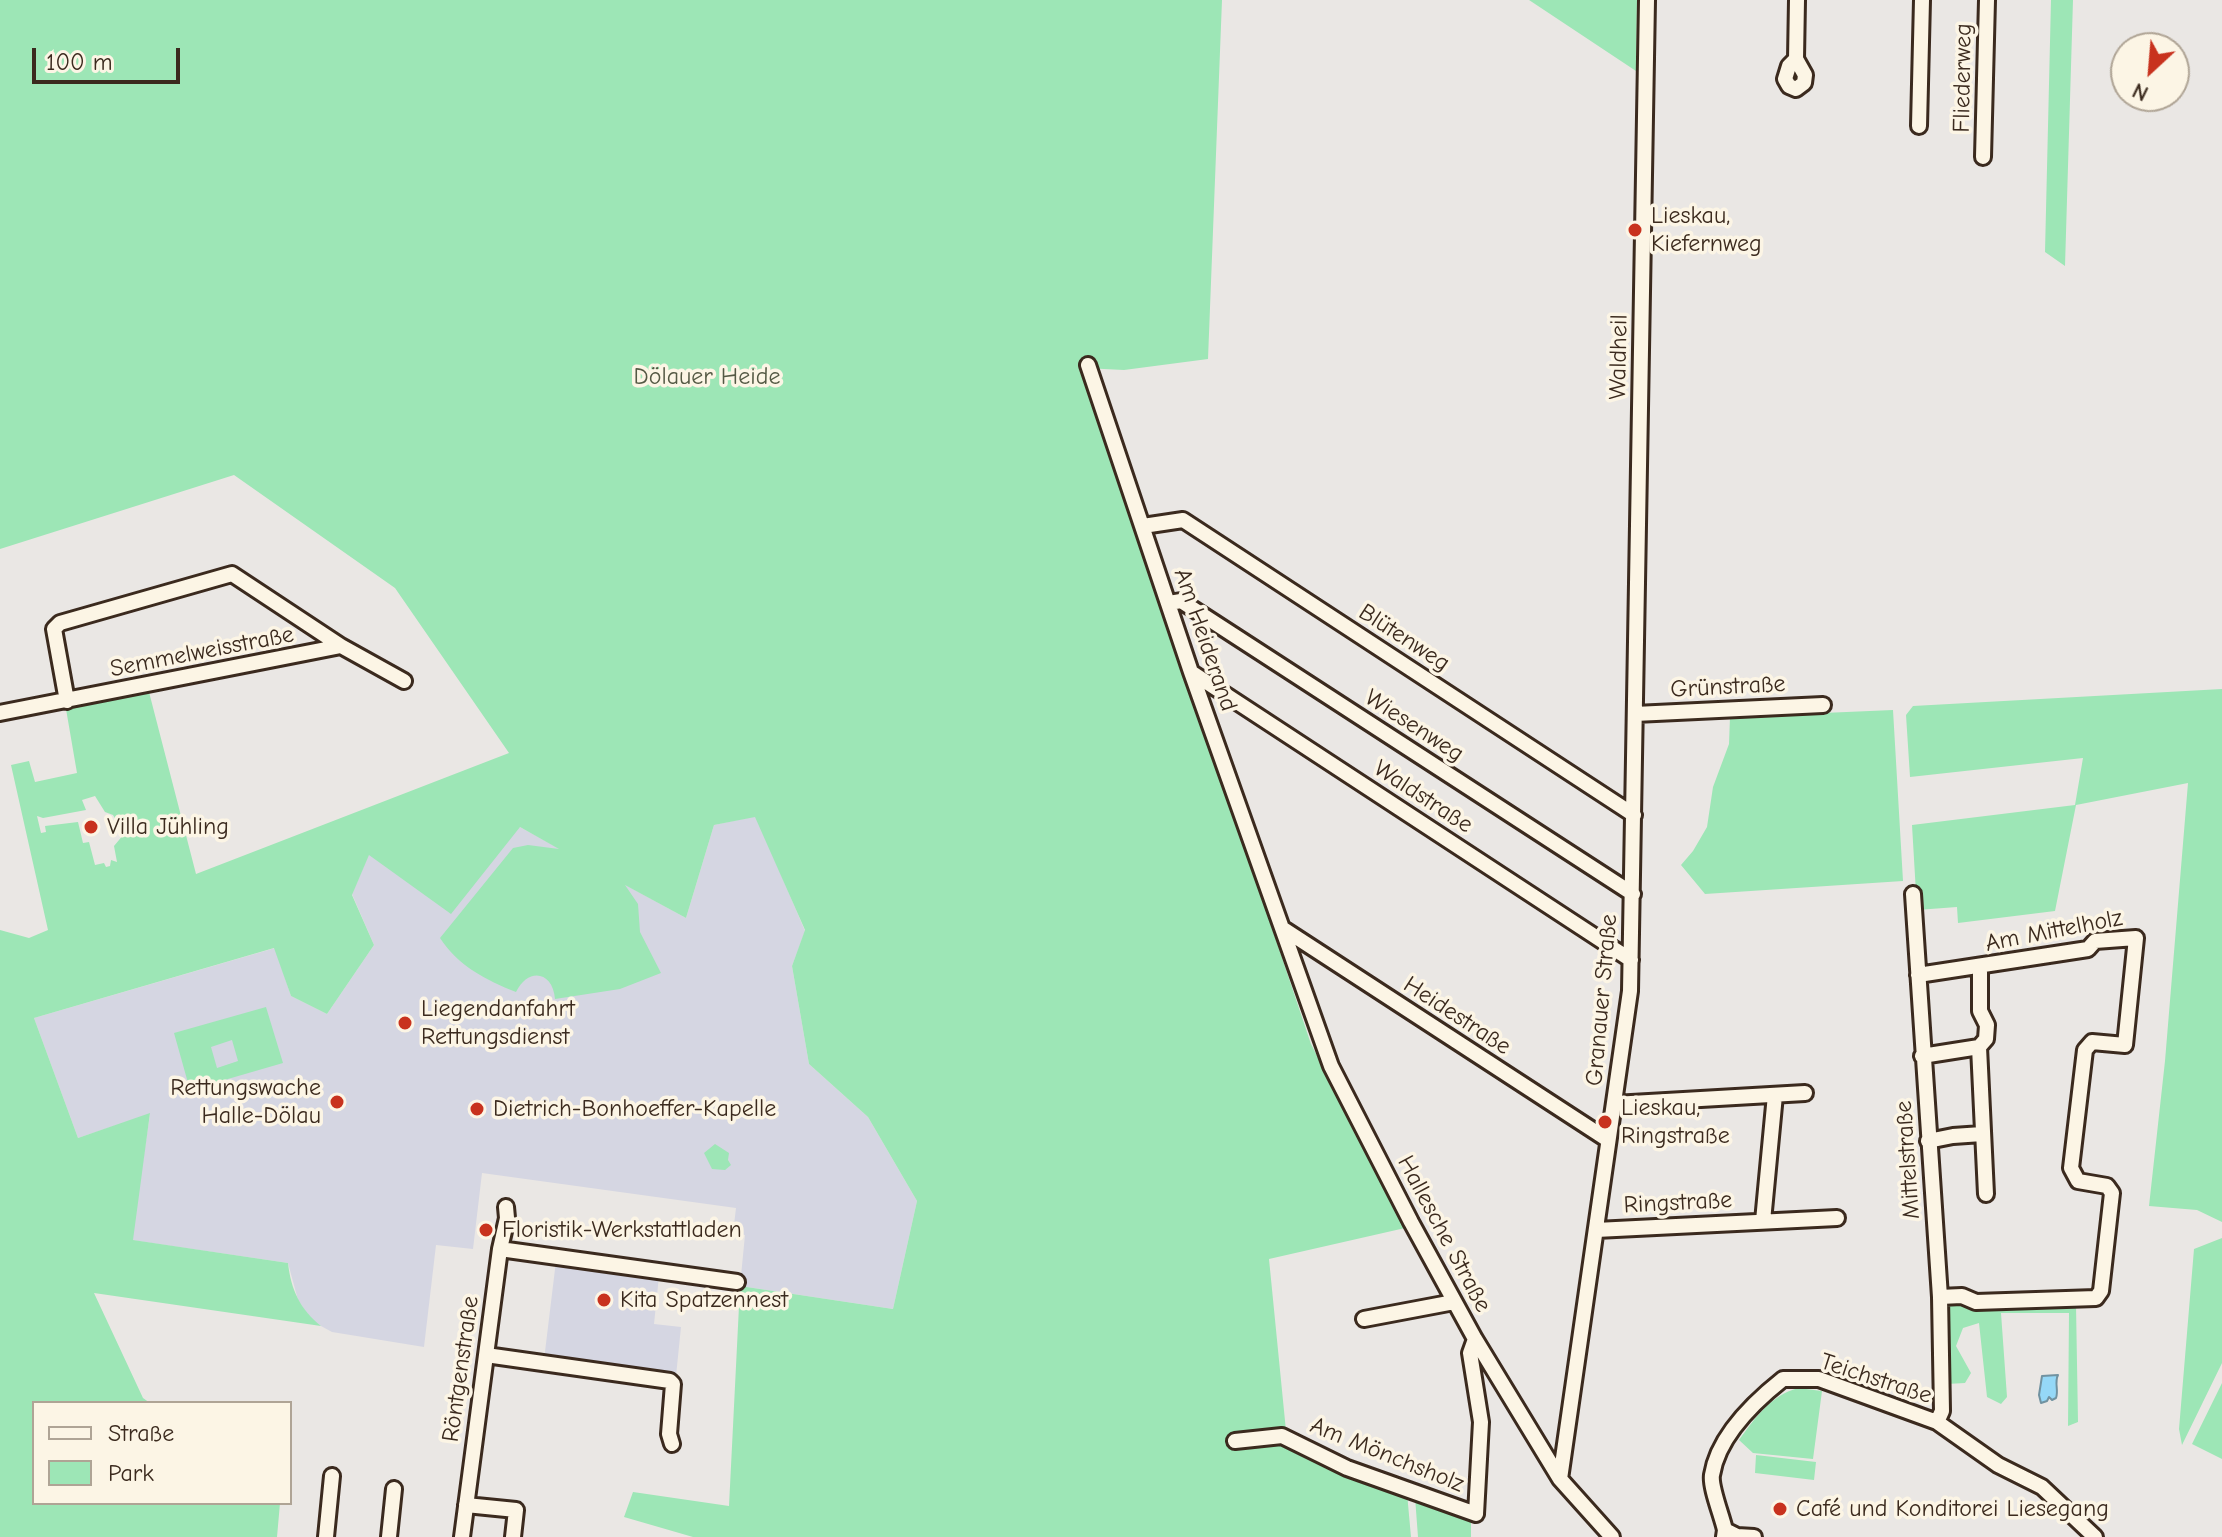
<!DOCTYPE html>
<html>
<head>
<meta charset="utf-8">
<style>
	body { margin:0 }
	#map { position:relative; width:2222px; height:1537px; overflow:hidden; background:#eae7e4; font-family:"Comic Neue",sans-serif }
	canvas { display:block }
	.legend { position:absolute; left:32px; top:1401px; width:260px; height:104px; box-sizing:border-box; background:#fcf5e5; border:2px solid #afa495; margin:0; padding:10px 14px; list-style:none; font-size:24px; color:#3b2a1e }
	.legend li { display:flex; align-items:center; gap:16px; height:40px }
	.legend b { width:40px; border:2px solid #afa495 }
	.north { position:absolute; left:2110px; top:32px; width:80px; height:80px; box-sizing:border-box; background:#fcf5e5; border:2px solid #afa495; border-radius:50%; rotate:206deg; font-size:22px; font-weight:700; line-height:32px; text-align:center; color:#3b2a1e }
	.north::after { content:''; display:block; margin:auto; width:28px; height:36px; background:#c8321e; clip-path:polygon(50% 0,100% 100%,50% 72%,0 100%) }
	.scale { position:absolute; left:32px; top:48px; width:148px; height:36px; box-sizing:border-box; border:4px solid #3b2a1e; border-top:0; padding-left:10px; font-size:24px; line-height:28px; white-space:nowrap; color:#3b2a1e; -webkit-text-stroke:6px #fcf5e5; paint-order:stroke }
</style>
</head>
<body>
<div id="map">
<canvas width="2222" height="1537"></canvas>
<ul class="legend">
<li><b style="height:10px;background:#fcf5e5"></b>Straße</li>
<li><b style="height:22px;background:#9de6b6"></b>Park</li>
</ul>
<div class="north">N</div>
<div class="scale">100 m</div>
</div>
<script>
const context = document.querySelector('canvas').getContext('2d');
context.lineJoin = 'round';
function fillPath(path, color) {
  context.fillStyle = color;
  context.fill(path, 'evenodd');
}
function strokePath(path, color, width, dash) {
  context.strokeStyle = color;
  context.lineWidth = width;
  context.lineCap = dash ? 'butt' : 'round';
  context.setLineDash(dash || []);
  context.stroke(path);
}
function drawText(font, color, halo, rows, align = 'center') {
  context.font = font + ' "Comic Neue",sans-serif';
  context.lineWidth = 7;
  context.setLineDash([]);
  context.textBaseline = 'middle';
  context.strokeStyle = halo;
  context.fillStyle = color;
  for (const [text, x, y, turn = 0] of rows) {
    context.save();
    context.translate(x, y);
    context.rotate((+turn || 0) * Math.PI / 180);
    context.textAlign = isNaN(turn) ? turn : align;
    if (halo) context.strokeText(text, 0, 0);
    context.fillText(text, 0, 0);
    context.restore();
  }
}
fillPath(new Path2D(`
	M756 816 805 931 792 966 809 1064 868 1117 917 1201 893 1309 740 1286 745 1235 733 1233 736 1208 482 1173 473 1249 436 1245 424 1347 332 1332 321 1326 310 1318 298 1300 288 1263 131 1240 150 1114 78 1138 34 1018 275 948 291 996 327 1014 374 945 352 894 369 854 520 827 686 918 714 825Z
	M556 1261 659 1276 654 1324 681 1327 676 1376 544 1360Z`), '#d5d6e2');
fillPath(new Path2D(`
	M0 0H1222L1208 359 1124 370 1084 368 1311 1044 1405 1228 1269 1259 1287 1441 1407 1493 1411 1537H693L624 1517 633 1492 729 1506 740 1286 893 1309 917 1201 868 1117 809 1064 792 966 805 930 755 817 714 825 686 918 625 885 638 904 640 932 661 973 620 989 555 999C553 971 528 967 516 992 486 980 458 966 440 938L513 848 528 845 559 849 520 827 451 914 369 855 352 895 374 945 327 1014 291 996 274 948 34 1018 78 1138 150 1113 133 1240 288 1263C291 1290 300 1309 321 1326L94 1293 143 1398 150 1403H34V1503H280L277 1537H0V930L29 938 48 930 11 765 29 761 35 782 77 773 66 709 149 692 196 874 509 753 395 588 234 475 0 549ZM95 796 105 812 113 815 124 834 114 846 117 862 111 860 110 866 106 867 104 863 95 865 89 842 83 843 78 822 45 826 46 832 41 833 37 816 43 818 86 810 82 800Z
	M1529 0H1637L1636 71Z
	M2051 0H2073L2065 266 2045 252Z
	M2222 689V1222L2197 1210 2149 1206 2165 1061 2188 783 2076 805 2055 911 1958 923 1957 907 1917 910 1912 825 2075 805 2083 758 1910 777 1906 715 1913 706Z
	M1893 710 1903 881 1705 894 1681 865 1693 851 1707 827 1713 787 1729 744 1730 717Z
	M266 1007 283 1063 190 1090 174 1033ZM232 1040 238 1061 217 1068 211 1047Z
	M715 1144 729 1153 728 1160 731 1165 725 1170 712 1169 704 1153Z
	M2222 1238V1363L2182 1445 2179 1429 2194 1249Z
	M1966 1301 2076 1305 2078 1422 2068 1426 2069 1313H2001L2007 1397 2001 1404 1987 1397 1979 1323 1963 1328 1956 1346 1971 1373 1965 1383 1947 1384 1943 1304Z
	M2222 1383V1459L2192 1444Z
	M1798 1388 1822 1391 1813 1459 1753 1453 1739 1440C1756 1417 1770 1396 1798 1388Z
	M1756 1455 1816 1462 1814 1480 1755 1473Z
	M1415 1497 1471 1517V1537H1418Z`), '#9de6b6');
const water = new Path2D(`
	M2058 1375C2054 1383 2059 1390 2056 1398L2052 1400 2049 1397 2047 1401 2041 1403 2039 1395 2042 1376Z`);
fillPath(water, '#95d8f7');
strokePath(water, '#7192a0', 2);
const minor = new Path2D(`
	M1796 59 1805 75 1804 83 1796 89 1789 86 1785 79 1789 66Z
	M1796 59 1797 0
	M1919 126 1922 0
	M1983 157 1987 0
	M1088 365 1191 672 1331 1066 1411 1222 1475 1339 1560 1479 1612 1537
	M1143 526 1183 520 1634 815
	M1169 603 1181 601 1633 894
	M1191 672 1631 960
	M67 701 54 629 60 623 232 574 341 646
	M0 713 341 646 404 681
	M1635 714 1823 705
	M1913 894 1940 1297 1942 1411 1937 1422
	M1282 928 1608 1140
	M1918 975 2088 949 2095 941 2136 938 2125 1045 2092 1042 2085 1050 2071 1168 2078 1181 2107 1186 2112 1193 2101 1291 2096 1298 1976 1302 1962 1296 1940 1297
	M1979 1047 1986 1194
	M1922 1056 1979 1047 1986 1039 1987 1025 1980 1011V967
	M1614 1104 1805 1093
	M1928 1141 1953 1136 1982 1134
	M1763 1221 1775 1095
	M1596 1230 1837 1218
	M500 1249 737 1282
	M1364 1319 1454 1302
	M486 1355 670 1381 673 1384 669 1434 672 1444
	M1235 1441 1282 1436 1347 1468 1476 1514 1481 1422 1470 1353 1475 1339
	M1560 1479 1630 991 1647 0
	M466 1505 516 1510 513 1537
	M1725 1530 1737 1536 1754 1537
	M326 1537 332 1476
	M389 1537 394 1489
	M462 1537 500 1249 507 1218 506 1207
	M1724 1537 1725 1530C1722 1516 1710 1487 1712 1475 1718 1436 1754 1402 1783 1379H1819L1937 1422 1998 1465 2042 1487 2095 1537`);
strokePath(minor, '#3b2a1e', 20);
strokePath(minor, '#fcf5e5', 14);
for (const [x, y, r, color] of [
	[1635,230,8,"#c8321e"],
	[91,827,8,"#c8321e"],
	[405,1023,8,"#c8321e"],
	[337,1102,8,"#c8321e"],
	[477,1109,8,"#c8321e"],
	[1605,1122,8,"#c8321e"],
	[486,1230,8,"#c8321e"],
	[604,1300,8,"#c8321e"],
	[1780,1509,8,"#c8321e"]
]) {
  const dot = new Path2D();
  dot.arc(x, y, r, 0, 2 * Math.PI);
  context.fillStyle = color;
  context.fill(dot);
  strokePath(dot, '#fcf5e5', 3);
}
drawText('24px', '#3b2a1e', '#fcf5e5', [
	["Fliederweg",1963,78,-89],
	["Waldheil",1619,357,-89],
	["Blütenweg",1404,638,33],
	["Am Heiderand",1205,640,71],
	["Semmelweisstraße",202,652,-11],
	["Grünstraße",1728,687,-3],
	["Wiesenweg",1414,726,33],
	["Waldstraße",1423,797,33],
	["Am Mittelholz",2054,931,-11],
	["Granauer Straße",1602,1000,-85],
	["Heidestraße",1457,1016,33],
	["Mittelstraße",1908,1160,-94],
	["Ringstraße",1678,1203,-3],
	["Hallesche Straße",1444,1234,62],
	["Röntgenstraße",461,1369,-82],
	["Teichstraße",1876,1379,18],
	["Am Mönchsholz",1387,1455,22]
]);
drawText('24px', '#3b2a1e', '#fcf5e5', [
	["Lieskau,",1651,216],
	["Kiefernweg",1651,244],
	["Villa Jühling",107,827],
	["Liegendanfahrt",421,1009],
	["Rettungsdienst",421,1037],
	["Rettungswache",321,1088,"right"],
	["Halle-Dölau",321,1116,"right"],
	["Lieskau,",1621,1108],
	["Ringstraße",1621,1136],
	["Dietrich-Bonhoeffer-Kapelle",493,1109],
	["Floristik-Werkstattladen",502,1230],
	["Kita Spatzennest",620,1300],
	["Café und Konditorei Liesegang",1796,1509]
], 'left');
drawText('24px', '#545944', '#fcf5e5', [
	["Dölauer Heide",707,377]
]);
</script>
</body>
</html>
